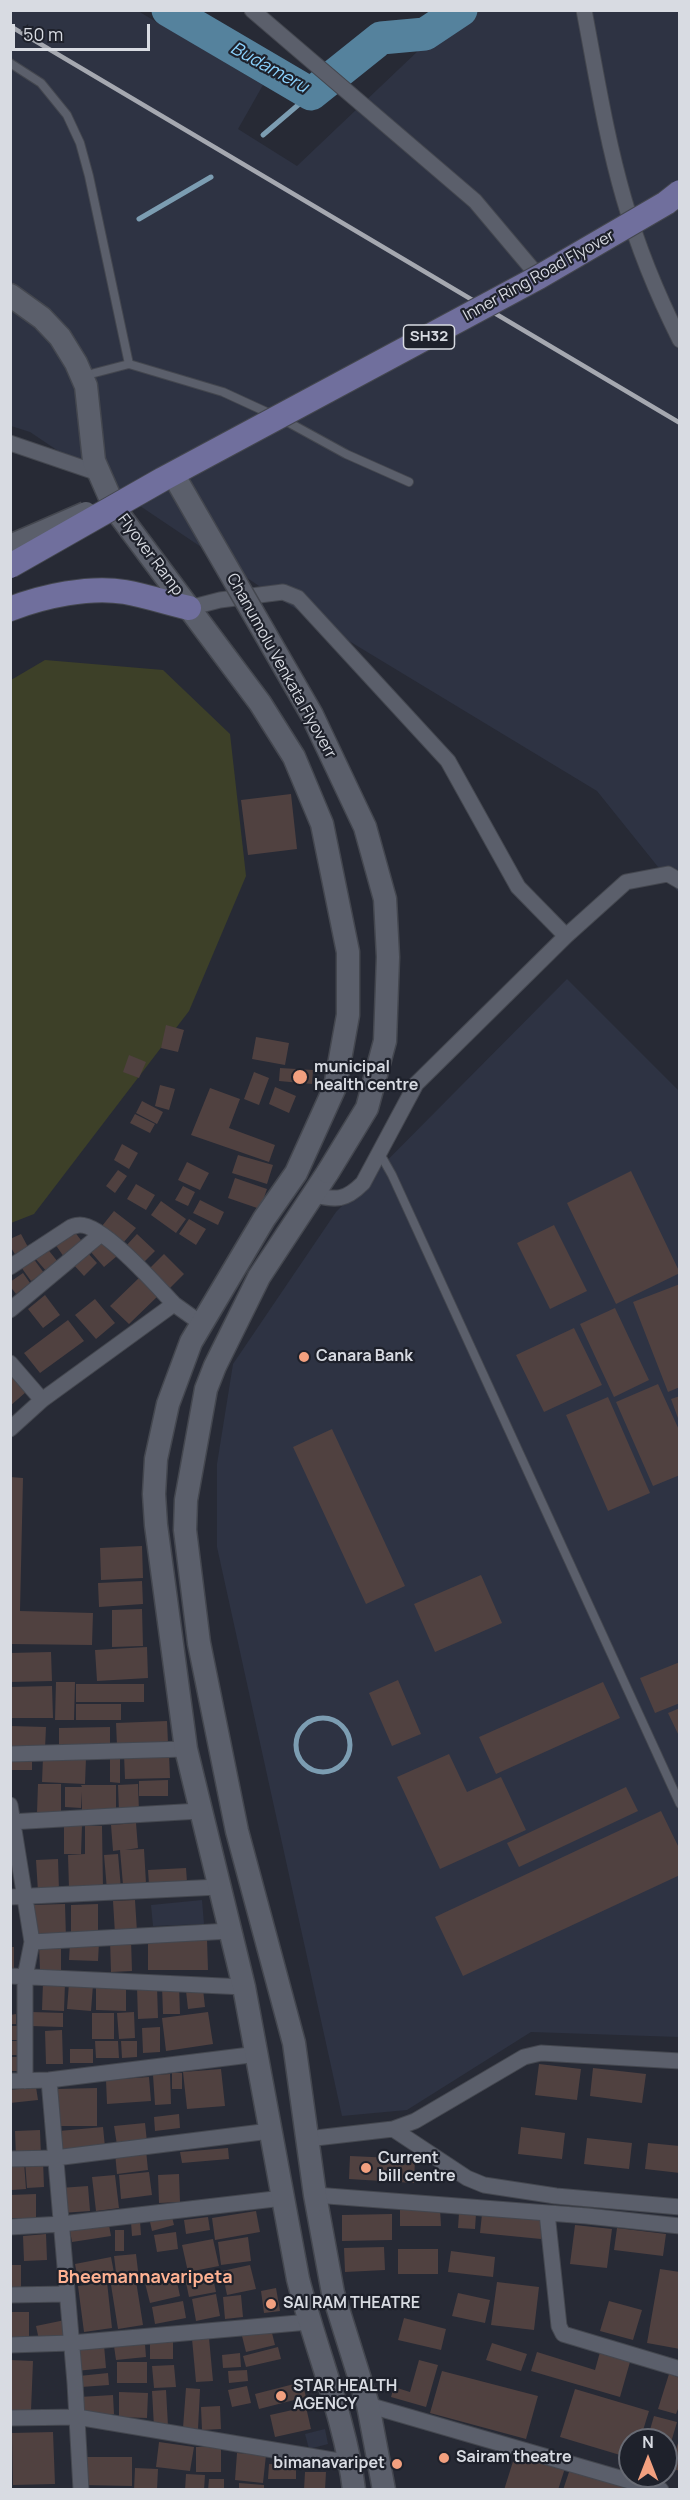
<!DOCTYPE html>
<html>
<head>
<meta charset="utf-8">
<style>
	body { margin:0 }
	#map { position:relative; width:690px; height:2500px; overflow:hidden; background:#272a35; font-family:Manrope,sans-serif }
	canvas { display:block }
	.frame { position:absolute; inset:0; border:12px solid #d8dbe2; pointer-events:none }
	.north { position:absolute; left:618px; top:2428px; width:60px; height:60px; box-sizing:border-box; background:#1e212b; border:2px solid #686b74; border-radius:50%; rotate:0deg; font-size:16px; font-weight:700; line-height:24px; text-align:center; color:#d8dbe2 }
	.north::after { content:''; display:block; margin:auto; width:21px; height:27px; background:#f2a07f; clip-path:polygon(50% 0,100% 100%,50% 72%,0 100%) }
	.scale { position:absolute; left:12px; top:24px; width:138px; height:27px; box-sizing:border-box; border:3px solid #d8dbe2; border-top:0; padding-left:8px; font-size:18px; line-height:21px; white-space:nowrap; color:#d8dbe2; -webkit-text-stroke:4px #1e212b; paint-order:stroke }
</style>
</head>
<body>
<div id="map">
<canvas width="690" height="2500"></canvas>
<div class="frame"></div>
<div class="north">N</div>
<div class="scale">50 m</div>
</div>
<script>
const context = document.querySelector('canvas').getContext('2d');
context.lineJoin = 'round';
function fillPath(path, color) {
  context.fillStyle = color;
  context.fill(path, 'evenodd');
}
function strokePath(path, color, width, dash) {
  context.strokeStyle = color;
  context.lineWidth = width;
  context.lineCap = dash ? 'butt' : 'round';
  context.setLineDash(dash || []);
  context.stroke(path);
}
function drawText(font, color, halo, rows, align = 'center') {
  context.font = font + ' Manrope,sans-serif';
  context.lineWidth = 4.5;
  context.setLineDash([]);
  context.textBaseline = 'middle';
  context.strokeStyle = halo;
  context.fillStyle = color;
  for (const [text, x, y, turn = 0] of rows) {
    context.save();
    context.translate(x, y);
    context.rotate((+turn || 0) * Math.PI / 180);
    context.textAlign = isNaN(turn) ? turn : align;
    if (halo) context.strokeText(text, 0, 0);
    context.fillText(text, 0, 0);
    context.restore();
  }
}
fillPath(new Path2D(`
	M10 11H138L263 85 238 129 297 166 460 11H679V893L597 791 268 592 30 432 11 426Z
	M567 979 679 1091V2037L531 2032 407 2110 342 2116 217 1547V1464L233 1364 336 1212Z
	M202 1900 204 1924 153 1926 151 1905Z
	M325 2429 328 2444 309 2449 305 2434Z`), '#2e3343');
fillPath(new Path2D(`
	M45 660 163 670 230 734 246 876 189 1011 34 1214 11 1223V680Z`), '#3d4028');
strokePath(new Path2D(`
	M263 135 311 94
	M139 219 211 177
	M296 1745a27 27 0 1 1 54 0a27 27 0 1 1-54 0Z`), '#7c9db2', 5);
strokePath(new Path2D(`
	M168 10 311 94 381 38 425 34 461 10`), '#55829d', 33);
fillPath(new Path2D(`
	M291 794 297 849 248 855 241 800Z
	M166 1025 184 1030 178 1052 161 1048Z
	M256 1037 289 1043 285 1065 252 1059Z
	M129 1055 146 1062 139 1078 123 1072Z
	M280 1068 313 1070 312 1084 279 1081Z
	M254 1072 269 1078 259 1105 244 1099Z
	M160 1085 175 1089 169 1110 155 1106Z
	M275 1087 296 1096 289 1113 269 1104Z
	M210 1088 240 1099 229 1128 275 1145 269 1162 191 1135Z
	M142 1101 163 1112 157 1124 136 1113Z
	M135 1114 155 1124 150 1133 130 1123Z
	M122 1144 138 1153 129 1169 114 1160Z
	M238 1155 273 1165 267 1184 232 1173Z
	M187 1162 209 1173 200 1190 178 1180Z
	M118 1170 127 1176 115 1193 106 1186Z
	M631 1171 680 1273 616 1304 567 1203Z
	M235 1178 267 1189 260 1209 228 1198Z
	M136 1184 155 1195 146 1210 127 1199Z
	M183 1186 195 1192 188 1206 175 1200Z
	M200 1200 224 1212 218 1225 193 1213Z
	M161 1201 186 1219 176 1233 151 1215Z
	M114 1211 136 1228 123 1243 102 1226Z
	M189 1219 206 1229 196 1245 179 1234Z
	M554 1225 587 1291 550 1309 517 1243Z
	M74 1231 84 1244 64 1257 55 1244Z
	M21 1234 29 1249 16 1256 10 1246V1239Z
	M137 1234 155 1251 142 1264 125 1247Z
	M103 1240 117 1256 104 1267 90 1251Z
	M46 1247 58 1262 47 1272 34 1257Z
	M86 1251 97 1263 84 1276 72 1263Z
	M164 1254 184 1274 168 1290 148 1270Z
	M33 1258 44 1273 31 1281 21 1267Z
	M23 1273 30 1283 16 1294 10 1286V1282Z
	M140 1277 159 1295 129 1324 110 1306Z
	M680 1284V1387L668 1392 633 1302Z
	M45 1295 60 1315 43 1328 28 1309Z
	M95 1299 115 1323 96 1339 75 1315Z
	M615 1308 649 1380 614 1397 580 1324Z
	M68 1320 84 1341 40 1373 24 1353Z
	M574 1328 602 1385 544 1412 516 1355Z
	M10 1374 26 1392 10 1406Z
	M658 1384 680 1432V1475L653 1486 616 1402Z
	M680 1396V1421H679L671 1399Z
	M608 1397 650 1493 608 1511 566 1415Z
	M332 1429 405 1586 366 1604 293 1447Z
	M10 1477 23 1478 20 1611 93 1613 92 1645 10 1644Z
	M142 1546 143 1578 101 1580 100 1548Z
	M481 1575 502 1623 435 1652 414 1604Z
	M142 1581 143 1604 99 1607 98 1583Z
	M142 1609 143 1646 112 1647V1610Z
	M147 1647 148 1678 97 1681 95 1650Z
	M51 1652 52 1681 10 1682V1653Z
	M680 1662V1703L655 1713 640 1678Z
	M398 1680 421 1734 392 1746 369 1693Z
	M56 1682H75L74 1720H55Z
	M603 1682 620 1718 496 1774 479 1737Z
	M76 1684H144V1702H76Z
	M52 1686 53 1718H10V1687Z
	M76 1704H121V1720H76Z
	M680 1708V1738L668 1713Z
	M167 1721 168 1743 117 1746 116 1723Z
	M10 1726 46 1727 45 1749 10 1748Z
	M110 1727V1750H59V1728Z
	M169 1754 170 1778 125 1779 124 1755Z
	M449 1754 467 1792 501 1777 526 1830 440 1869 397 1777Z
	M110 1755H120V1783L110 1782Z
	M43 1757 86 1758 85 1784 42 1782Z
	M12 1759H32V1770H12Z
	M168 1780V1796H139V1781Z
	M38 1784H61V1814L37 1813Z
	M138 1784 139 1812 119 1813 118 1785Z
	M81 1785H116V1810H82V1792L81 1808 65 1807V1787H82Z
	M626 1787 638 1811 519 1867 507 1843Z
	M661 1811 680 1850V1875L463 1976 435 1917Z
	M136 1823 138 1848 125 1850 144 1849 146 1883 123 1885 120 1850 113 1851 111 1825Z
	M64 1825H82L81 1854H64Z
	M85 1826H102L103 1888 69 1889 68 1855 85 1854Z
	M118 1854 121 1889 107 1890 104 1855Z
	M58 1859 59 1891 38 1892 36 1860Z
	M186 1868 187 1882 149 1885 148 1870Z
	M135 1900 137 1932 115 1934 113 1901Z
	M65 1904 66 1938 33 1939 31 1905Z
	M98 1904V1937H71V1905Z
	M148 1939H207L208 1970H148Z
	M110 1940H131L132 1971 111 1972Z
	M70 1942H99L98 1961 69 1960Z
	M39 1944H61V1971H40Z
	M10 1947H14V1970H10Z
	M43 1982 65 1983 64 2011 42 2010Z
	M69 1983 93 1985 91 2011 67 2009Z
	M96 1985H126V2011L96 2010Z
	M179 1985 180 2014H163L162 1986Z
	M157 1986 158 2018 138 2019 137 1987Z
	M203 1989 205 2007 188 2009 186 1991Z
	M31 2012 63 2013V2027L30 2026Z
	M134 2012 135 2038 119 2039 117 2013Z
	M208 2012 213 2044 166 2051 162 2018Z
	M92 2013H114V2039H92Z
	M16 2014V2024H10V2015Z
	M10 2026H17L18 2040H10Z
	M160 2027V2052L143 2053 142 2028Z
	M62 2030 63 2064H46L45 2031Z
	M10 2041H17L18 2055H10Z
	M95 2041H118L119 2058H96Z
	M121 2041H137V2057L122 2058Z
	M70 2049H93V2063H70Z
	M10 2057H19L20 2071H10Z
	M539 2064 581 2069 577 2100 535 2095Z
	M593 2068 646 2074 642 2103 590 2096Z
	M221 2069 225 2106 187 2109 183 2072Z
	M172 2073H182V2089H172Z
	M170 2074 171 2104 155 2105 153 2075Z
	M149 2077 151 2101 107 2104 106 2080Z
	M36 2087 38 2100 10 2103V2090Z
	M97 2088V2126H56V2089Z
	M179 2114 180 2128 155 2131 154 2117Z
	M145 2123 147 2142 117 2145 114 2126Z
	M103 2127 105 2147 61 2151 59 2131Z
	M521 2127 565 2133 562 2159 518 2154Z
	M40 2130 41 2156 16 2157 15 2131Z
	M587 2138 632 2143 629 2169 584 2164Z
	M648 2143 680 2146V2173L645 2169Z
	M228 2148 229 2159 182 2163 180 2152Z
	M146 2150 148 2170 117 2174 115 2153Z
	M350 2156 415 2159 414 2183 349 2179Z
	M43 2160 44 2187 27 2188 25 2161Z
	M11 2162H24L26 2189 12 2190Z
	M149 2172 152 2195 121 2199 119 2175Z
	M179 2174 180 2202 159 2203 158 2175Z
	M115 2175 119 2208 96 2211 92 2177Z
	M88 2186 90 2211 62 2213 60 2188Z
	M36 2194V2218H10V2195Z
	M400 2209H440L441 2226H400Z
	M256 2211 260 2232 215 2240 212 2218Z
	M459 2213 476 2214 475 2229 458 2228Z
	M392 2214V2240L342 2241V2215Z
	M482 2214 543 2220 541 2239 480 2233Z
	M172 2217 174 2225 152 2231 150 2222Z
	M208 2217 210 2230 186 2234 184 2220Z
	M140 2221 141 2235 132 2236 131 2222Z
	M109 2225 111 2236 72 2242 70 2231Z
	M575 2225 612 2229 607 2268 570 2264Z
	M617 2228 666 2234 663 2256 614 2250Z
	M115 2230H124V2251H115Z
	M176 2232 178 2249 157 2252 154 2235Z
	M46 2234 47 2260 24 2261 23 2236Z
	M248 2237 251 2261 221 2265 218 2242Z
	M213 2239 219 2266 188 2272 182 2245Z
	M384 2247 385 2270 345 2272 344 2248Z
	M398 2249H438V2274H398Z
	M451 2251 495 2257 493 2277 448 2272Z
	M136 2254 139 2279 117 2281 114 2256Z
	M111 2257 115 2278 79 2284 75 2264Z
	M10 2265H21V2292L10 2291Z
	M250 2265 256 2289 227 2295 222 2271Z
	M660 2269 680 2272V2349L647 2343Z
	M175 2272 180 2296 150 2303 144 2279Z
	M212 2273 216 2292 189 2297 185 2278Z
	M136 2281 143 2325 118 2329 111 2285Z
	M107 2282 112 2328 84 2332 78 2286Z
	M497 2282 539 2287 534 2330 491 2325Z
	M276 2288 280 2311 264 2313 261 2291Z
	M458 2293 490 2300 485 2323 452 2316Z
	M216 2294 220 2316 196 2321 192 2299Z
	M241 2295 243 2317 225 2319 223 2297Z
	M183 2301 186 2318 155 2324 152 2307Z
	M609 2301 642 2310 633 2340 600 2331Z
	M10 2312H29V2341H10Z
	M404 2318 446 2329 441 2350 398 2340Z
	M65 2320 68 2334 39 2340 36 2326Z
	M271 2329 275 2345 246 2352 242 2336Z
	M209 2338 213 2381 196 2382 192 2339Z
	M150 2341H173V2359H150Z
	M492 2343 527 2354 521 2371 486 2360Z
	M145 2344 146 2357 116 2360 114 2346Z
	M104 2345 106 2368 76 2371 74 2348Z
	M278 2347 281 2359 246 2367 243 2356Z
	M537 2352 595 2370 600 2352 630 2362 620 2397 531 2371Z
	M240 2353 241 2367 223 2368 222 2355Z
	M10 2360 33 2361 31 2411 10 2410Z
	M419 2360 438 2365 426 2407 391 2397 394 2387 410 2392Z
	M117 2362H147V2383H117Z
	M174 2365 176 2387 154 2388 152 2366Z
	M247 2370 248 2381 229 2383 228 2371Z
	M442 2371 538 2396 526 2439 430 2413Z
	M108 2373 109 2385 81 2387 79 2376Z
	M669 2374 680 2378V2404L676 2414 658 2409Z
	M302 2382 306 2397 259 2409 255 2394Z
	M247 2386 251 2403 232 2407 228 2390Z
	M186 2388 200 2389 198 2429 183 2428Z
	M575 2389 649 2411 640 2440H630V2458L560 2437Z
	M166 2390 168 2426 154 2427 152 2391Z
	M119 2392 148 2393 147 2418 119 2417Z
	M113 2395 114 2414 81 2416 79 2397Z
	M220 2406 221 2429 202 2430 201 2407Z
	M306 2407 311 2429 275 2437 270 2415Z
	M654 2416 677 2422 667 2456 666 2440H647Z
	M53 2432 55 2484 13 2485 12 2433Z
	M679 2440H680V2471L670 2468Z
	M159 2442 194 2447 190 2471 156 2467Z
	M196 2447H221V2472H196Z
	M516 2452 565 2468 558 2490H504Z
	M237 2453 266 2455 263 2483 235 2480Z
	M84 2457H132V2486L83 2485Z
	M269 2464 296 2465V2479H268Z
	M135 2468 158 2469 157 2490H134Z
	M570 2469 627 2486 626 2490H563Z
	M305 2472H326L325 2490H304Z
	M186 2474 205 2475 204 2490H185Z
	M209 2479H224V2490H208Z
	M239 2483 264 2485V2490H239Z`), '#504140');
const lane = new Path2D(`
	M10 63 41 83 67 115 80 143 89 176 129 364
	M83 376 129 364 223 392 273 415
	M284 420 346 454 409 482
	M379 1152 392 1175 680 1804`);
const street = new Path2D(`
	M252 10 475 201 539 277
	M584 10C596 73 606 137 624 199 638 248 657 294 680 340
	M10 443 98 473
	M189 608 220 600 283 592 298 598 448 761 518 887 566 936
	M312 1195C337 1200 345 1201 363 1183L416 1084 566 936 626 882 668 874 680 881
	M10 1267 71 1227C74 1226 77 1225 80 1225 104 1225 157 1286 174 1304
	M10 1310 101 1234
	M10 1363 42 1400
	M10 1429 42 1400 174 1304 202 1324
	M10 1754 186 1749
	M10 1805 32 1942 25 1977V2081
	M10 1822 200 1811
	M10 1897 219 1887
	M32 1942 230 1931
	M10 1976 244 1987
	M49 2080 75 2383 81 2490
	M10 2081 49 2080 258 2054
	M393 2129 467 2178 484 2185 556 2196 680 2207
	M307 2139 393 2129 415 2121 524 2057 541 2053 680 2061
	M10 2159 55 2158 270 2131
	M315 2195 587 2216 680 2226
	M547 2213 559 2326 563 2334 680 2369
	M10 2227 62 2224 283 2198
	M10 2295 66 2294
	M10 2345 71 2343 309 2322
	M368 2405 661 2490
	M10 2418 77 2417 351 2463`);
const secondary = new Path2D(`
	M10 295 42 318 60 337 76 363 86 386 94 461 115 509 260 703 294 757 322 824 348 952V1015L335 1087 296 1173 264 1219 191 1342 168 1404 156 1459 154 1494 156 1525 186 1749 244 1987 298 2279C315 2347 346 2421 354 2490
	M328 1172 259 1277 215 1366 206 1389 186 1500 185 1530 199 1643 237 1831 294 2043 315 2195 333 2293 368 2405 384 2490`);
const primary = new Path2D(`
	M10 609C43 596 90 586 125 592 147 596 168 603 189 608`);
strokePath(lane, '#44474f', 10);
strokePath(street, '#44474f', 17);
strokePath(secondary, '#44474f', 25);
strokePath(primary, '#44474f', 26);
strokePath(lane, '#5b5f6b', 8);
strokePath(street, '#5b5f6b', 15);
strokePath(secondary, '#5b5f6b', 22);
strokePath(primary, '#706f9d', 24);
strokePath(new Path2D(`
	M10 26 680 423`), '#a5a8b0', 4.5);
const secondaryBridge = new Path2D(`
	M173 474 312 715 365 827 385 899 388 957 385 1041 367 1108 328 1172
	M10 546 86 513`);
const primaryBridge = new Path2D(`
	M10 566 163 479 539 277 666 203 680 192`);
strokePath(secondaryBridge, '#44474f', 25, []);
strokePath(primaryBridge, '#44474f', 26, []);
strokePath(secondaryBridge, '#5b5f6b', 22);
strokePath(primaryBridge, '#706f9d', 24);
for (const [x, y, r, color] of [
	[300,1077,8,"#f2a07f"],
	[304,1357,6,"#f2a07f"],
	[366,2168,6,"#f2a07f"],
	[271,2304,6,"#f2a07f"],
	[281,2396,6,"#f2a07f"],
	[444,2458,6,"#f2a07f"],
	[397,2464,6,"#f2a07f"]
]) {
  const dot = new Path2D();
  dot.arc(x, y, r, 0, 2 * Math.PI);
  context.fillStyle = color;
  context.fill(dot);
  strokePath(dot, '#1e212b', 2);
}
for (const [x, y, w] of [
	[429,337,51]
]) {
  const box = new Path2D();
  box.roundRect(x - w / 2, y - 12, w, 24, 4.5);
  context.fillStyle = '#1e212b';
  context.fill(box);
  strokePath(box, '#d8dbe2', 1.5);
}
drawText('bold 15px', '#d8dbe2', null, [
	["SH32",429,337]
]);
drawText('16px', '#d8dbe2', '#1e212b', [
	["Inner Ring Road Flyover",539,276,-29],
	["Flyover Ramp",150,555,53],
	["Chanumolu Venkata Flyoverr",281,666,61]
]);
drawText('bold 16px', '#d8dbe2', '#1e212b', [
	["municipal",314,1068],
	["health centre",314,1086],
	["Canara Bank",316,1357],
	["Current",378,2159],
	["bill centre",378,2177],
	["SAI RAM THEATRE",283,2304],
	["STAR HEALTH",293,2387],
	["AGENCY",293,2405],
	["Sairam theatre",456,2458],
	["bimanavaripet",385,2464,"right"]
], 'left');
drawText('italic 18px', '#8bd3fe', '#1e212b', [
	["Budameru",269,68,29]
]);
drawText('bold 18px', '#feb192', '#1e212b', [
	["Bheemannavaripeta",145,2278]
]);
</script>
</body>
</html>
